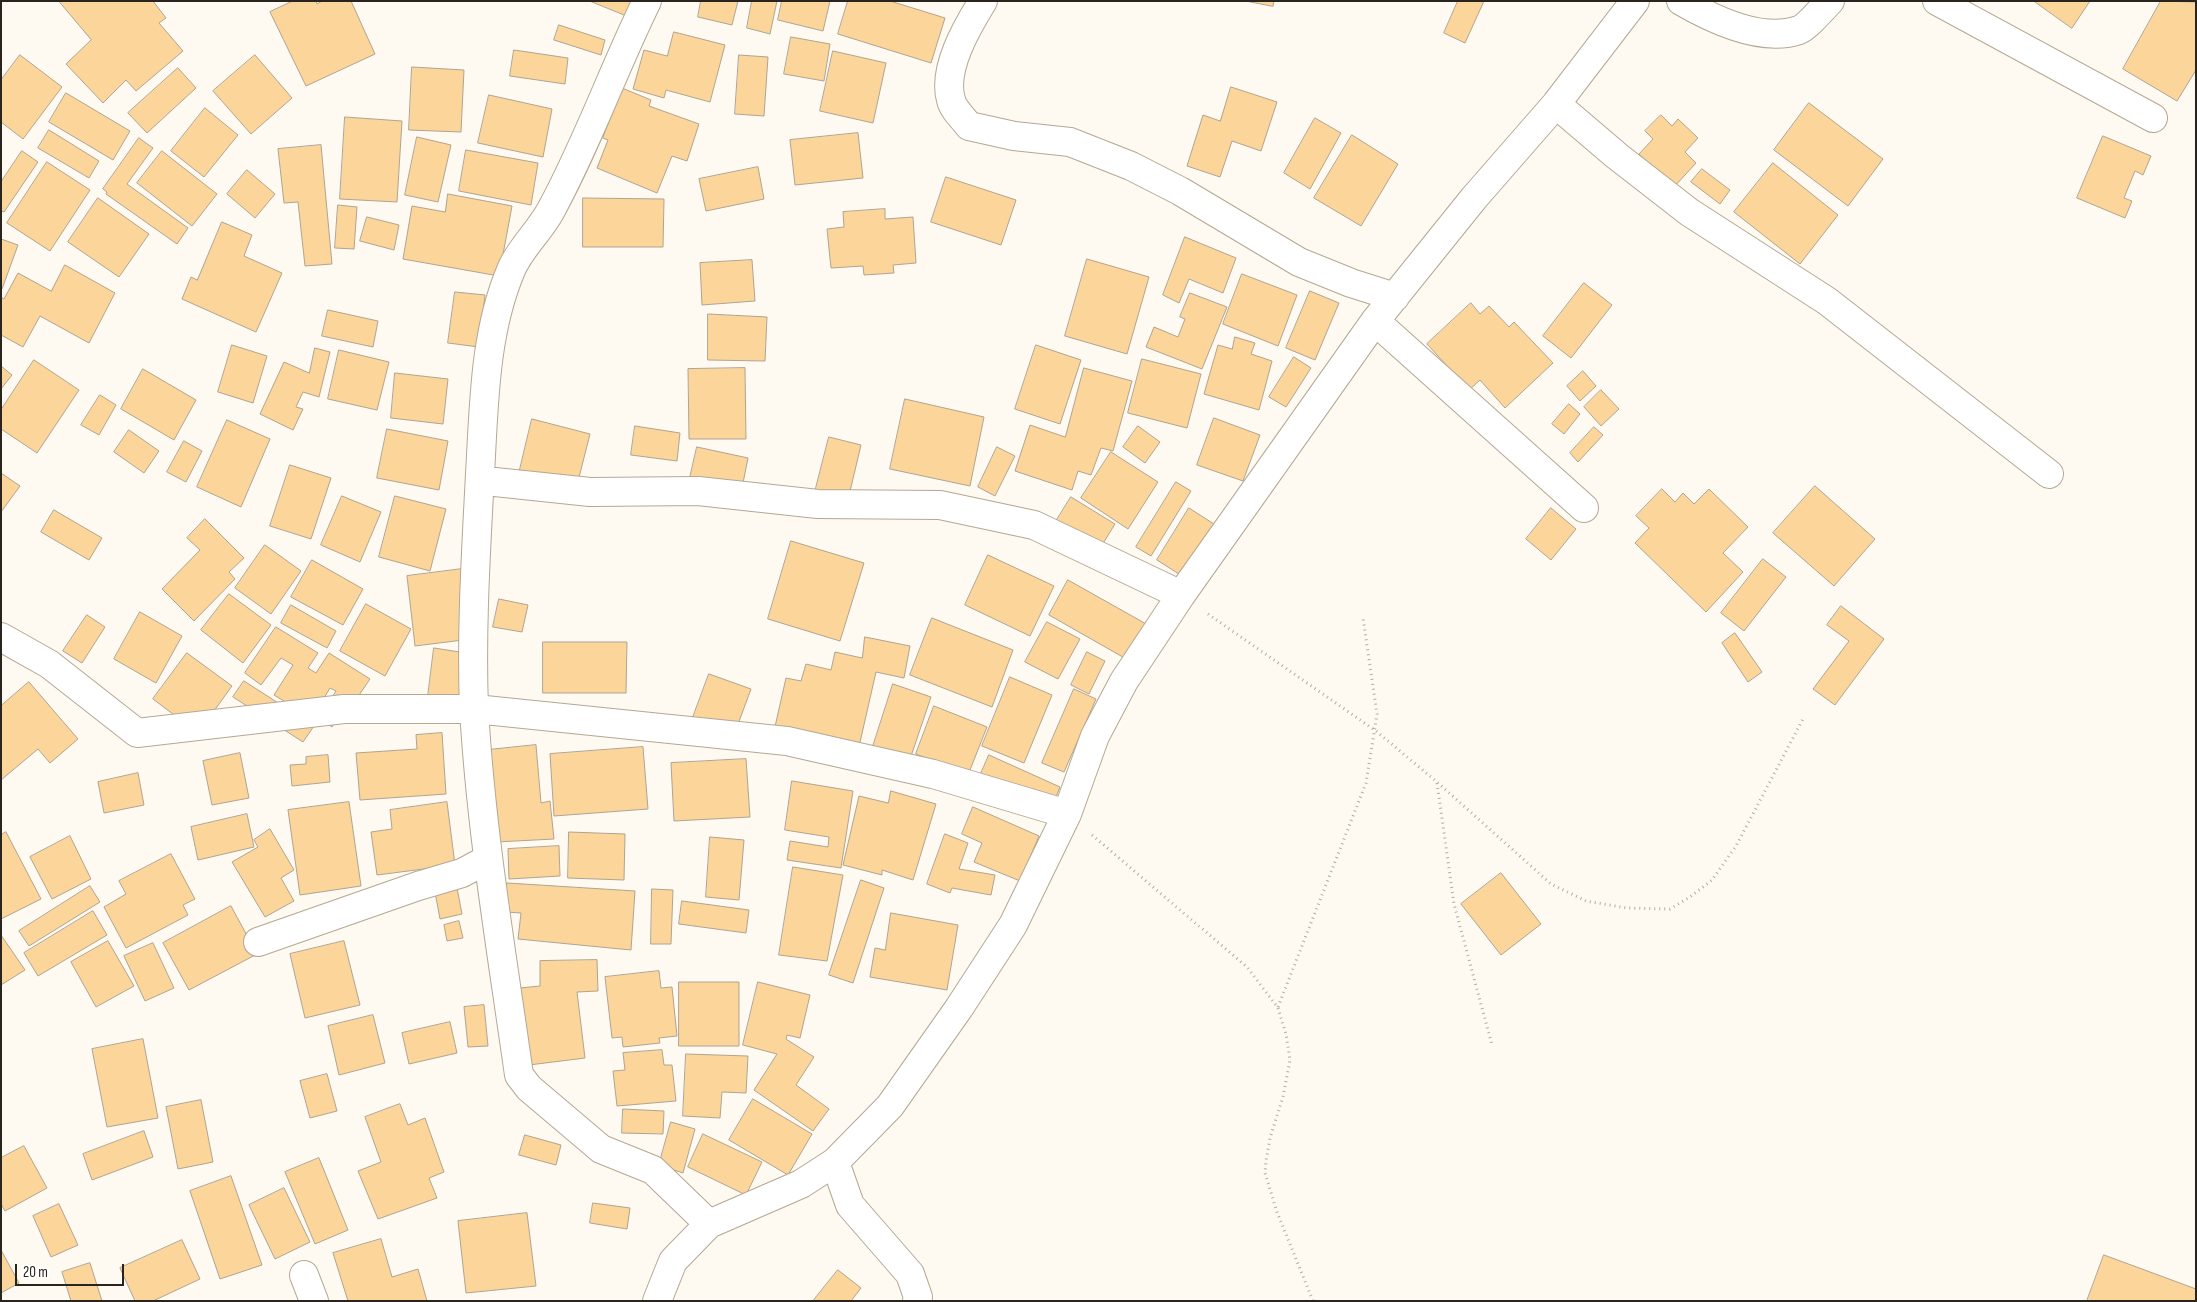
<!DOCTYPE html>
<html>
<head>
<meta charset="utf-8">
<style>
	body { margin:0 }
	#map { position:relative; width:2197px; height:1302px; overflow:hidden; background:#fef9f1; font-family:"Sofia Sans Condensed",sans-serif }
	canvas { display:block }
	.frame { position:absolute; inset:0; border:2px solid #29241d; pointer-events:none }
	.scale { position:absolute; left:15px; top:1264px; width:109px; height:22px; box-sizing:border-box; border:2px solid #29241d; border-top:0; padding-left:6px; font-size:15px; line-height:18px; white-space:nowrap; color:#29241d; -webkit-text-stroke:4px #fff; paint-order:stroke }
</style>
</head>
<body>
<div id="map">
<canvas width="2197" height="1302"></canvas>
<div class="frame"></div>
<div class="scale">20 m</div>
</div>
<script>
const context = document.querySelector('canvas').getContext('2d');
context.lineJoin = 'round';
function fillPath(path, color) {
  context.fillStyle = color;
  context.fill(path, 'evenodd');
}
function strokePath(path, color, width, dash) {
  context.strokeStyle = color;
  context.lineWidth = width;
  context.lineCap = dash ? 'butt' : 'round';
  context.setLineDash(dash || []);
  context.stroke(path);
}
const building = new Path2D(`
	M59 1H153L166 18 159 23 183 51 136 91 126 80 103 103 66 64 91 40Z
	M293 1H316L317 4 322 1H351L375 54 306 86 270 12Z
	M590 1H636L630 17Z
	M701 1H738L732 25 698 17Z
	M752 1H777L770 34 747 28Z
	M782 1H830L823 31 778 20Z
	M848 1H890L945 18 931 63 838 34Z
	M1246 1H1274L1273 6Z
	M1458 1H1484L1465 43 1444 33Z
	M2034 1H2090L2072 28Z
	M2161 1 2196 2V70L2177 101 2123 69Z
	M559 25 605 40 601 55 554 40Z
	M674 32 725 45 710 102 666 90 664 98 633 89 644 50 667 56Z
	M791 37 830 44 824 81 784 74Z
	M514 50 568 58 565 84 510 76Z
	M833 51 886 63 873 123 820 111Z
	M20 55 62 87 23 139 1 122V80Z
	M255 55 292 98 251 134 213 91Z
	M739 55 768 57 764 116 735 114Z
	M412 67 464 70 461 132 409 130Z
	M178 68 196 88 147 133 128 113Z
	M1231 87 1277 102 1261 151 1232 141 1220 177 1187 166 1203 115 1220 121Z
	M622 88 651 100 649 106 699 124 687 161 672 156 657 193 597 168 608 140 603 138Z
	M66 93 130 131 113 160 49 122Z
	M489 95 552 109 543 157 478 143Z
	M1809 103 1883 159 1848 206 1774 150Z
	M205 108 238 135 204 177 171 151Z
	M1661 115 1672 126 1678 119 1698 138 1685 152 1696 163 1674 187 1639 154 1653 139 1645 131Z
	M345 117 402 121 397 202 340 199Z
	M1315 118 1341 133 1310 189 1284 173Z
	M49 130 99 161 89 178 38 148Z
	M858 133 863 178 795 185 790 140Z
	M1352 135 1398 164 1361 226 1314 198Z
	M2103 136 2151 156 2143 175 2135 171 2124 198 2132 201 2125 218 2077 198Z
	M417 137 451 145 438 202 405 195Z
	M139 138 153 148 127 184 188 228 177 244 106 194 107 192 103 189Z
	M321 145 332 264 305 266 298 202 284 203 278 149Z
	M466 150 538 163 531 205 459 191Z
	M22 151 38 162 4 212 1 211V182Z
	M162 151 217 194 192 226 137 183Z
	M47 162 90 190 50 251 7 223Z
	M1773 163 1838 215 1800 264 1734 212Z
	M758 167 764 199 706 211 699 179Z
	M1702 169 1730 190 1720 204 1691 182Z
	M247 170 275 194 255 218 227 194Z
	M946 177 1016 200 1001 245 931 222Z
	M448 194 512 206 499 276 403 259 412 206 445 212Z
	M98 198 149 234 119 277 68 242Z
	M583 198 664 199 663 247H583Z
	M338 205 357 207 354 249 335 248Z
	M885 209V219L913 217 916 263 893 265 894 273 864 275 863 266 831 268 827 229 844 227 843 212Z
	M367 217 399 225 394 250 360 241Z
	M222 222 252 235 244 256 282 273 256 332 182 299 191 277 197 280Z
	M1185 237 1236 258 1223 293 1189 279 1179 303 1163 295Z
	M1 239 18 245 2 289H1Z
	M1087 259 1149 277 1127 354 1065 336Z
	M752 260 755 301 702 305 700 263Z
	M65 265 115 293 89 343 40 316 23 347 1 335V297L4 299 18 273 51 291Z
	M1242 274 1297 295 1278 346 1223 324Z
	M1584 283 1612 305 1571 358 1543 336Z
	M1310 291 1339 303 1315 360 1286 348Z
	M455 292 485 295 479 347 448 343Z
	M1190 293 1227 307 1202 369 1146 347 1154 327 1178 337 1185 319 1180 317Z
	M1471 303 1480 314 1489 306 1509 327 1514 322 1553 363 1505 408 1480 380 1469 390 1427 344Z
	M328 310 378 321 373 347 322 336Z
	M708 314 767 317 765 361 708 360Z
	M1235 337 1255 343 1251 354 1272 361 1259 410 1204 394 1218 345 1232 349Z
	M232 345 267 356 253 403 218 392Z
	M1036 345 1081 360 1060 424 1015 409Z
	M315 348 330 352 319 397 303 392 296 407 303 409 293 430 260 414 284 362 309 373Z
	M339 350 389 362 377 410 328 399Z
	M1294 357 1311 368 1286 407 1269 397Z
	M1142 359 1201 374 1187 428 1128 413Z
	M34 360 79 390 37 453 1 429V410Z
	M1 366 12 375 1 389Z
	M745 368 746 439H689L688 369Z
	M1084 368 1132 381 1113 451 1101 448 1091 475 1078 471 1072 490 1015 471 1030 425 1065 437Z
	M143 369 196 400 174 440 121 409Z
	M1583 371 1596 386 1580 401 1567 386Z
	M395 373 448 379 443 424 391 418Z
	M1601 390 1619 409 1601 426 1584 407Z
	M100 395 116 405 99 435 81 425Z
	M905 399 984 417 970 486 890 469Z
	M1569 404 1580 414 1564 434 1552 424Z
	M1214 418 1260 435 1243 481 1197 465Z
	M532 419 590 434 574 497 517 482Z
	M227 420 270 439 241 507 197 487Z
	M635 426 680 433 677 461 631 455Z
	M1138 426 1160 442 1145 463 1123 447Z
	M1594 427 1603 435 1578 462 1570 453Z
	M387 429 448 441 439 490 377 478Z
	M129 430 159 451 144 473 114 452Z
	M829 437 861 445 847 504 814 496Z
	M184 441 202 451 186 482 167 472Z
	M697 447 748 458 739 503 687 491Z
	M997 447 1015 456 995 496 978 487Z
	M1111 452 1158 482 1128 529 1081 498Z
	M290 465 331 478 311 539 270 526Z
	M1 473 20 486 1 512Z
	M1176 482 1191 491 1151 556 1136 547Z
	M1815 486 1875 539 1834 586 1773 533Z
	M1662 489 1675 502 1683 493 1694 504 1709 489 1748 527 1723 553 1743 572 1706 612 1635 543 1649 528 1636 516Z
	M342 496 381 512 360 562 321 545Z
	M395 496 446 509 430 571 379 557Z
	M1071 497 1115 524 1099 550 1055 523Z
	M1189 508 1214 524 1182 576 1157 560Z
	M1551 508 1576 529 1551 560 1526 539Z
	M54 510 102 538 89 560 41 532Z
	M205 519 244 558 229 572 235 579 194 621 162 589 200 550 187 538Z
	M791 541 864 563 840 641 768 619Z
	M265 545 301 571 271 614 235 588Z
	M988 555 1054 586 1030 636 965 605Z
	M1763 559 1786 577 1744 631 1721 613Z
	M312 560 363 589 343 625 291 597Z
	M462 569 471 639 415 646 407 576Z
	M1068 580 1148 625 1128 660 1049 615Z
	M229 594 271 625 243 663 201 630Z
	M499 599 528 605 522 632 493 627Z
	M366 604 411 629 385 676 340 651Z
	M291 605 336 631 327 648 281 623Z
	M1841 606 1884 639 1835 705 1813 689 1849 641 1827 625Z
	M140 612 182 636 156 683 114 659Z
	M87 615 105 627 82 663 63 651Z
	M932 618 1013 650 992 707 910 675Z
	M1047 622 1080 639 1058 679 1025 662Z
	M276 627 318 653 308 668 316 673 329 653 370 679 355 701 350 698 332 727 319 718 336 691 330 688 312 718 274 695 293 665 281 658 261 685 245 673Z
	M1735 633 1762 672 1748 682 1722 643Z
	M865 637 910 646 904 678 876 672 858 751 774 731 786 678 801 681 806 664 831 670 835 652 862 658Z
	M543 642H627L626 693H543Z
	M434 648 466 653 457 717 428 696Z
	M1087 652 1105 661 1089 694 1071 685Z
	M187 653 232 686 198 733 153 699Z
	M709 674 751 689 734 735 692 720Z
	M1010 677 1052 695 1024 763 982 746Z
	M244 681 314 726 303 742 233 697Z
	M29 682 78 739 50 763 38 749 1 780V706Z
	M893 684 931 697 906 771 869 759Z
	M1074 689 1096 699 1064 772 1042 763Z
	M934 706 987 727 968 775 916 754Z
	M442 733 446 794 360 800 356 753 417 749 416 735Z
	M536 745 541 803 550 801 554 839 496 842 488 750Z
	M643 747 648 809 554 816 550 754Z
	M240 753 249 798 212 805 203 761Z
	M328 755 330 782 292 786 290 765 306 764V757Z
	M989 755 1060 787 1052 807 980 776Z
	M746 759 750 817 674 821 671 763Z
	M138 773 144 805 104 813 98 782Z
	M792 781 853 791 841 868 787 860 790 841 828 847 829 837 785 830Z
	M891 791 936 804 913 880 882 870V875L843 865 859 796 888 803Z
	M349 802 361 886 300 895 288 810Z
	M447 802 455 865 377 875 371 832 392 829 390 810Z
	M973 807 1039 836 1020 881 974 862 982 843 962 834Z
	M247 814 254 847 198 860 191 827Z
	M270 829 294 870 281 878 294 901 265 917 232 862 258 847 254 840Z
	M6 832 41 899 1 919V835Z
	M569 832 625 834 624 880 568 878Z
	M945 834 968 843 959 869 995 875 991 895 952 888 950 893 927 884Z
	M70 836 91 879 52 899 30 857Z
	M710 837 744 840 739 900 706 897Z
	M559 846 560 876 509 879 508 849Z
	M171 854 195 899 183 905 188 915 126 948 104 907 126 894 119 881Z
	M793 867 843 875 827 961 779 955Z
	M1501 873 1541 924 1501 955 1461 904Z
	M861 880 884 888 853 983 829 975Z
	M507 883 635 891 631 950 518 939 521 913 505 912Z
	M90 886 100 902 29 946 19 931Z
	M457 888 462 914 440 919 435 892Z
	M652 889 673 890 671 944H651Z
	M682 901 749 910 746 933 679 924Z
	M231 906 257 954 189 990 163 943Z
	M93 911 107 935 38 976 24 953Z
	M891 913 958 925 947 990 870 977 875 948 885 950Z
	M459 921 463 938 447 941 444 925Z
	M1 935 25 970 1 985Z
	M108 941 134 986 96 1007 71 962Z
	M344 941 360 1005 305 1018 290 954Z
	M153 943 174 988 145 1001 124 956Z
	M597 960 598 991 577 992 585 1058 529 1065 520 988 540 986V961Z
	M659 971 661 988 672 987 677 1036 659 1038 660 1043 623 1047 622 1037 612 1038 605 977Z
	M679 982H739V1046H679Z
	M758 982 810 995 800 1038 787 1035 786 1039 814 1057 796 1085 829 1109 813 1131 754 1090 777 1054 743 1045Z
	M484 1005 488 1046 468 1047 464 1007Z
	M373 1015 385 1063 339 1075 328 1026Z
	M450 1022 457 1053 409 1064 402 1033Z
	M143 1039 158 1118 107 1127 92 1049Z
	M662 1050 664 1065H672L676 1101 617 1106 613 1071 625 1070 623 1053Z
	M686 1054 748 1056 746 1093 722 1092 720 1118 683 1116Z
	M327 1074 337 1111 310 1118 300 1081Z
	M753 1099 812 1134 788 1175 729 1140Z
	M201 1100 213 1162 178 1169 166 1107Z
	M400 1104 408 1125 425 1118 444 1172 429 1178 437 1198 378 1219 358 1171 381 1162 365 1117Z
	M623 1109 664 1111 663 1134 622 1133Z
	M671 1122 695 1129 683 1173 659 1165Z
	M144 1131 153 1157 92 1180 83 1154Z
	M703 1134 762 1162 746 1195 688 1167Z
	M525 1135 561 1145 556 1165 519 1155Z
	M24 1146 47 1188 5 1211 1 1204V1158Z
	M319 1158 348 1230 315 1244 285 1172Z
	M231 1176 262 1265 220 1279 190 1191Z
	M284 1188 310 1242 275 1259 249 1205Z
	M593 1203 630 1208 627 1229 590 1223Z
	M59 1204 78 1245 51 1257 33 1216Z
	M527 1213 536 1286 466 1293 458 1221Z
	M381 1239 392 1277 418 1269 427 1301H348L333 1253Z
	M182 1240 200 1279 153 1301H135L120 1268Z
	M1 1250 19 1283 1 1293Z
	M2104 1255 2196 1289V1301H2087Z
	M90 1263 102 1301H71L62 1272Z
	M838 1270 861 1288 851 1301H813Z`);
fillPath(building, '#fbd599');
strokePath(building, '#b0a490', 1);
const minor = new Path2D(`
	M647 1C613 70 588 142 551 210 540 231 520 248 511 270 484 334 484 406 480 474 476 552 471 630 474 709 481 832 502 954 519 1075L529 1088 601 1149 653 1170 709 1224
	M983 1C967 27 942 69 951 100 953 109 963 118 969 126L1014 136 1070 142 1131 166 1180 191 1299 262 1351 283 1395 297
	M1681 1C1712 19 1762 43 1799 30 1807 27 1823 8 1830 1
	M1937 1 2153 118
	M1556 104 1617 156 1689 212 1827 301 2049 474
	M1375 321 1584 508
	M495 482 590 492 698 491 818 504 940 505 1034 525 1181 595
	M1 637 49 664 137 733 344 709H475L787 741 933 774 1067 814
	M258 942 418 886 462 873 488 859
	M835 1162 850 1205 910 1274 918 1297 917 1301
	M304 1275 314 1301
	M657 1301 673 1261 709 1224 801 1184 835 1162 890 1106 959 1008 1013 925 1067 814 1095 736 1124 681 1181 595 1375 321 1474 198 1556 104 1635 1`);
strokePath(minor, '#b4a894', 30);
strokePath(new Path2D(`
	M1208 614 1376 731 1437 782 1551 884 1586 901 1627 908 1670 909 1690 897 1712 880 1736 846 1804 717
	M1437 783 1454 904 1492 1045
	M1092 835 1247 967 1278 1008 1286 1034 1290 1060 1283 1097 1270 1138 1266 1161 1265 1173 1277 1212 1313 1301
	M1278 1007 1366 783 1377 714 1363 618`), '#b1aca5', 3, [1, 4]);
strokePath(minor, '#fff', 28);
</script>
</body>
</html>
